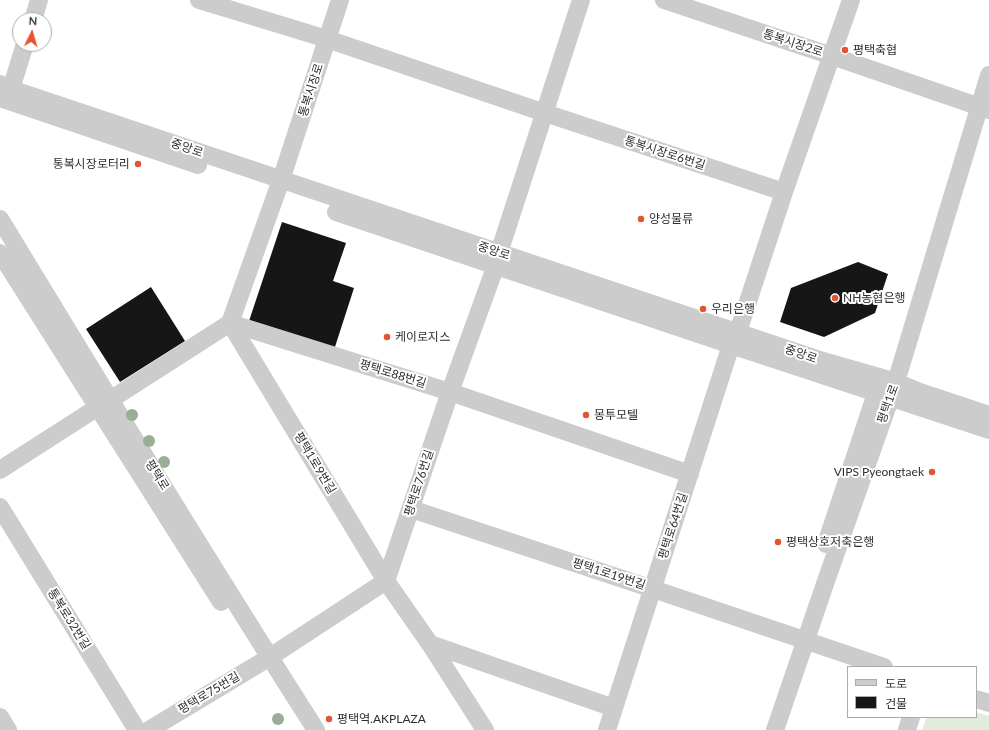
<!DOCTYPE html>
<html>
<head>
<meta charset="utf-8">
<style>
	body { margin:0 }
	#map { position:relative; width:989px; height:730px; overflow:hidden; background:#fff; font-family:Lato,"Noto Sans KR",sans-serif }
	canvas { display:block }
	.legend { position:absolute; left:847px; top:666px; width:130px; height:52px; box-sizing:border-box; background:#fff; border:1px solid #acacac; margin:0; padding:5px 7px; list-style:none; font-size:12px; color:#2f2f2f }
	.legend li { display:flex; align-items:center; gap:8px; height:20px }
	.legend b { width:20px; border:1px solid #acacac }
	.north { position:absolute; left:12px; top:12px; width:40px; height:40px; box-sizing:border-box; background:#fff; border:1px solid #acacac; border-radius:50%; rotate:5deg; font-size:11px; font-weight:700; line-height:16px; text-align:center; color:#2f2f2f }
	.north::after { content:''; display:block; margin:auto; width:14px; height:18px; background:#e55431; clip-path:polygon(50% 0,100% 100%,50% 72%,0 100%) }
</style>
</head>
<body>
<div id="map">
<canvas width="989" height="730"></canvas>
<ul class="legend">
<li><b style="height:5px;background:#ccc"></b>도로</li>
<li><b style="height:11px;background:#161616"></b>건물</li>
</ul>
<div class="north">N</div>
</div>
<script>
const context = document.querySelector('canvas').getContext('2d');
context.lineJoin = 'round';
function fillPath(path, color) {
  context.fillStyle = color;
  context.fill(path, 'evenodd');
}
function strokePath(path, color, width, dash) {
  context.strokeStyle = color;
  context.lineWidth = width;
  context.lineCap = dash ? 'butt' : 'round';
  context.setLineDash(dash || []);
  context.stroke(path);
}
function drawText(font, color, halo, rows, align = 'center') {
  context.font = font + ' Lato,"Noto Sans KR",sans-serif';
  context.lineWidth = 4;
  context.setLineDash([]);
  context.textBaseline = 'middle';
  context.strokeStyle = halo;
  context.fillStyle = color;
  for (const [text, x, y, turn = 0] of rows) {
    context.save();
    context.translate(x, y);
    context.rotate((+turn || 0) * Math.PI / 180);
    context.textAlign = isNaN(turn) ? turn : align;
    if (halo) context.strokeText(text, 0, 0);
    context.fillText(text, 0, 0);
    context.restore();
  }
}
fillPath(new Path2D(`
	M976 712 989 716V730H922L927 717H976Z`), '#e1ecdd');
fillPath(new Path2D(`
	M282 222 346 243 333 281 354 288 334 350 249 321Z
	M858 262 888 274 875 313 824 337 780 322 791 288Z
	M151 287 185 341 120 382 86 329Z`), '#161616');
strokePath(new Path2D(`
	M199 0 327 39 545 113 784 192
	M664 0 832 56 989 110
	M33 20 39 0
	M0 84 11 89 823 361 896 382 920 392 989 415
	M11 89 25 44
	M0 98 198 165
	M336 212 731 345 989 430
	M0 219C104 390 208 561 316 730
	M0 253 221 602
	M230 323 386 581 430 644 485 730
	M230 323 281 180 340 0
	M738 332 784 192 851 0
	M110 400 230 323 450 392 690 474
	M0 470 98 407
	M0 507 137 730
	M411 509 653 589 884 667
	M826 544 880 381
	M430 644 614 708
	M976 699 989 703
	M0 717 8 730
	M149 730 270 657 386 581 450 392 496 265 499 253 581 0
	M607 730 731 345
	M775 730 826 581 896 382 989 75
	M907 730 911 717`), '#ccc', 18);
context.fillStyle = '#99ae94';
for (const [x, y] of [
	[132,415],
	[149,441],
	[164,462],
	[278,719]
]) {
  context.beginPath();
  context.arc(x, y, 6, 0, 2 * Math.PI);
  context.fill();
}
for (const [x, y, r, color] of [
	[845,50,4,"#e55431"],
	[138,164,4,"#e55431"],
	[641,219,4,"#e55431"],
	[835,298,4,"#e55431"],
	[703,309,4,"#e55431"],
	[387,337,4,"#e55431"],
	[586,415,4,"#e55431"],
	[932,472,4,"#e55431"],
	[778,542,4,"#e55431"],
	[329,719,4,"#e55431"]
]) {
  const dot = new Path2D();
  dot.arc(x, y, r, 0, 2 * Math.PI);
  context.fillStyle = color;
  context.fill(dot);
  strokePath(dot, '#fff', 1.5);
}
drawText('12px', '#2f2f2f', '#fff', [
	["통복시장2로",793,43,18],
	["통복시장로",311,90,-72],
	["중앙로",187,148,19],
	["통복시장로6번길",665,153,18],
	["중앙로",494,251,18],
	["중앙로",801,354,19],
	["평택로88번길",393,374,17],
	["평택1로",888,404,-70],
	["평택1로9번길",315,463,59],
	["평택로",157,475,58],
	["평택로76번길",419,483,-72],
	["평택로64번길",673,526,-72],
	["평택1로19번길",609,574,18],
	["통복로32번길",69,619,58],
	["평택로75번길",209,693,-31]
]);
drawText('12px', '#2f2f2f', '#fff', [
	["평택축협",853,50],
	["통복시장로터리",130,164,"right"],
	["양성물류",649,219],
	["NH농협은행",843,298],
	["우리은행",711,309],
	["케이로지스",395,337],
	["몽투모텔",594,415],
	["VIPS Pyeongtaek",924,472,"right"],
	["평택상호저축은행",786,542],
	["평택역.AKPLAZA",337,719]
], 'left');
</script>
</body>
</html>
